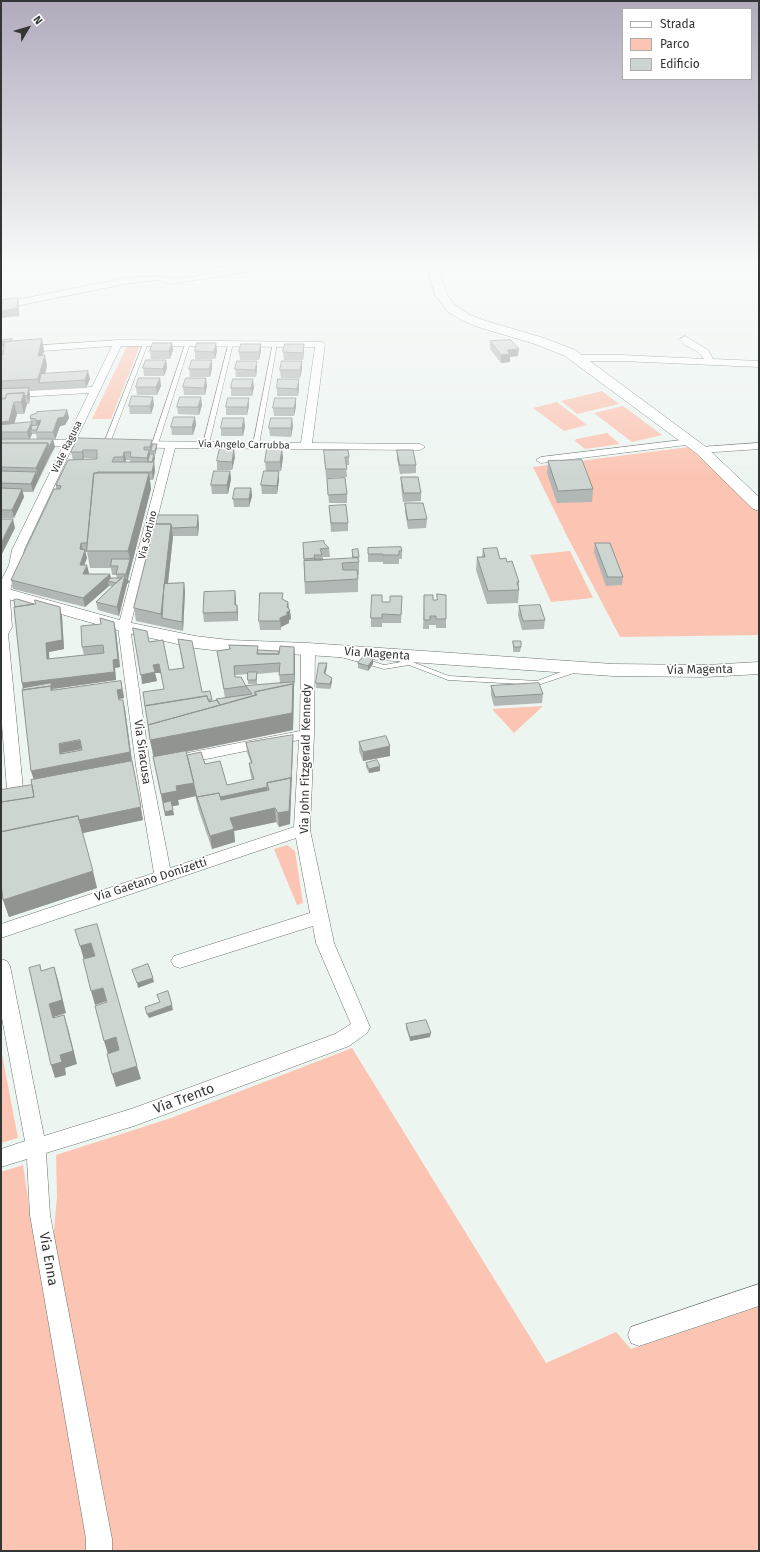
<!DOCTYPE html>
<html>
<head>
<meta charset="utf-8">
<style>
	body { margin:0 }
	#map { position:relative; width:760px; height:1552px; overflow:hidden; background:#edf5f1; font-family:"Fira Sans",sans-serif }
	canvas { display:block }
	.frame { position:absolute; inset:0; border:2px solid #333634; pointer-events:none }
	.legend { position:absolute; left:622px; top:8px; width:130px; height:72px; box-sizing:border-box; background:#fff; border:1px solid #adafae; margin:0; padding:5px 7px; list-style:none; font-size:12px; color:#333634 }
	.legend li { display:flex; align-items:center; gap:8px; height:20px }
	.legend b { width:20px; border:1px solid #adafae }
	.north { position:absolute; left:8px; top:8px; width:40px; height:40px; -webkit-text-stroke:3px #fff; paint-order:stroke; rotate:52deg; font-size:11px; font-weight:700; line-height:16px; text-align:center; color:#333634 }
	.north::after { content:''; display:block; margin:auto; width:14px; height:18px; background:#333634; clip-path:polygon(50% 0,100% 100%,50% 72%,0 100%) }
</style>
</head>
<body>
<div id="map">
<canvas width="760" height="1552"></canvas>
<div class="frame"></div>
<ul class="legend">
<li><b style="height:5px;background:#fff"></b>Strada</li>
<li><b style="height:11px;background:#fcc4b2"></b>Parco</li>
<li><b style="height:11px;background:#cdd5d1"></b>Edificio</li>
</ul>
<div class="north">N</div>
</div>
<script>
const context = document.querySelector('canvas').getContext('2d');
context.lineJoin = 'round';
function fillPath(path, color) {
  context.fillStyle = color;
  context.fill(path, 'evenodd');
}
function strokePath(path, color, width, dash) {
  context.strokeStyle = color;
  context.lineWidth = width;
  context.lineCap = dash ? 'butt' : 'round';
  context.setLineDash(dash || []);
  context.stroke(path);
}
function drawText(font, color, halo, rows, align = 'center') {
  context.font = font + ' "Fira Sans",sans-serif';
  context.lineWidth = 3.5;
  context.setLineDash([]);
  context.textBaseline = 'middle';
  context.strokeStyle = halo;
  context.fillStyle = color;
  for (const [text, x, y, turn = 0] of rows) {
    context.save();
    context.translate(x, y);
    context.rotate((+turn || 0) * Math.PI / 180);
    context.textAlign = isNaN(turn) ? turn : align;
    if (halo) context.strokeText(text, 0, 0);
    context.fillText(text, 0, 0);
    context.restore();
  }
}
fillPath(new Path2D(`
	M127 346H140L111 419H92Z
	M602 391 619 404 577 414 561 401Z
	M557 402 587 425 564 431 533 408Z
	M623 406 662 435 632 442 594 413Z
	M607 433 620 444 585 449 575 441 576 439Z
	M689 447 716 471 759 513V635L620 637 567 536 533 467Z
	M570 551 593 598 551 602 530 555Z
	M543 706 514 733 492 709Z
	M287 845 295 851 303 903 297 905 274 849Z
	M352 1048 546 1363 616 1332 631 1349 759 1306V1551H111L53 1243 57 1196 56 1155 171 1118Z
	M1 1049 18 1138 1 1143Z
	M23 1165 31 1219 88 1541 89 1551H1V1172Z`), '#fcc4b2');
const lane = new Path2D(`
	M144 342 148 343 110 443 105 444 104 443Z
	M186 342 190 343 158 444 153 445 152 444Z
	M229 342 233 343 209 444 206 446 203 444Z
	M273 343 277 344 259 445 256 447 253 445Z
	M341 653H347L384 665 401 662 393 658 397 656 449 676 537 681 574 667H580L581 669 580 671 538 685 448 680 409 665 384 669 341 657 340 655Z`);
const street = new Path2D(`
	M270 264H288L284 266 183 282 171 284 158 280 125 284 1 309V303L125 278 158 276 171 278H183Z
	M685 336 708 350 713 359 759 361V367L622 361H577L572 358 577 355H622L704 359C699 348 684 349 680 339Z
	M118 340 323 342 325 344 312 443 420 444 425 447 420 450 175 448 130 627 150 766 170 868 294 827 299 740 182 764 177 763 175 759 177 755 182 754 300 731 301 649 303 646H313L315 649 314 734 310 830 334 943 370 1027 367 1033 349 1046 134 1126 46 1153 50 1215 112 1539V1551H86V1539L30 1215 27 1159 1 1167V1149L25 1141 1 1013V959L7 961 10 966 44 1136 134 1108 335 1034 351 1024 316 943 313 926 180 968 174 966 171 961 174 956 310 913 296 838 1 938V924L154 873 136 766 118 627 165 448 132 447 127 444 132 441 301 443 315 347 121 346 76 440H96L101 443 96 446H73L24 550 21 565 11 586 10 599 12 627 8 634 23 789 20 793 15 794 10 793 7 789 1 712V581L9 565 12 550 63 446H1V440H66L89 393 1 398V392L92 387 112 346 1 354V348Z
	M690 439 695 442 694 444 541 463 536 460 541 457Z
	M759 443V449L701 453 696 450 701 447Z
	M759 1284V1306L639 1346 631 1343 628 1335 631 1327Z`);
const secondary = new Path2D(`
	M426 264H438L447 295 456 306 470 315 486 321 544 338 575 350 706 447 759 497V511L753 509 696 453 565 356 535 344 478 327 461 320 447 311 435 295Z
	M1 587 127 622 195 636 229 640 308 643 613 664 706 665 759 662V674L706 677 613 676 308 655 229 652 195 648 124 632 1 597Z`);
strokePath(lane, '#6b736f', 1);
strokePath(street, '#6b736f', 1);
strokePath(secondary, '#6b736f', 1);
fillPath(lane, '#fff');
fillPath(street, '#fff');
fillPath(secondary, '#fff');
fillPath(new Path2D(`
	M12 341 44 350 43 355 47 366 45 374 90 379 86 388 29 391 30 396 29 404H27L24 414H17L14 424 31 422 30 418 67 410 69 418 65 425 60 426 55 440H53L55 447 33 492H23L24 497 14 518H1V346H2L1 345ZM32 434H36L37 439H30Z
	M490 341 518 356 510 357V362L501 363 490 349Z
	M172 343 173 350 170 359H151L150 351Z
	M216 343 217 351 215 359H195V351Z
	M261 344V351L259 360H240L239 352Z
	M283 352H304L303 360H284Z
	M166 360 167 368 164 376H144L143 368Z
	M212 360V368L210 377H190L189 369Z
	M302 361V369L300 378H281L280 370Z
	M235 369H257L256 377H236Z
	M160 378 161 386 157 395H137L136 387Z
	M207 386 205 395H184L183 387Z
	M254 387 252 396H231V388Z
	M299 387 298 396H277V388Z
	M249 398V406L247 415H226V407Z
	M296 398V406L294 416H274L273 408Z
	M154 405 151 414H130L129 406Z
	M202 405 199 415 178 414 177 407Z
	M195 417 196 425 193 435H172L171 427Z
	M245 426 243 436H221V428Z
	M293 426 291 437 270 436 269 428Z
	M78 438 157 444V448L155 455H154L155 458 154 462 155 471 153 480H150L151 489 128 579 129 582 127 584 119 616 98 610 96 602 112 586H109L85 607 13 589 11 580 56 489V485L73 460 71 452ZM84 458 97 459 84 460ZM126 460H130V462H125ZM85 552H87L90 568H111L112 575H116L117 578H111L88 574 89 573 84 565 87 558Z
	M324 450 349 457V465H346L347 477 326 478Z
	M397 450 416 465V473L400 474 397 459Z
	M235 457 232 470H217V461Z
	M283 457 281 471H266L265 462Z
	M548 461 593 489 592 502 557 503 547 473Z
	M230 471 231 479 228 494H212L211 485Z
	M401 477 421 493V501L403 502 401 486Z
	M327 479 347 494V503H329Z
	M279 480 277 494H262L261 485Z
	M251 488 252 496 249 507H234L233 499Z
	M405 503 427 519 426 528 408 529 405 512Z
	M329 506 348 523V531L331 532Z
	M155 524H199L198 536H173L168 583H184L185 592 183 631 136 621 134 608Z
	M303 543 324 544 329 548 330 557H323V560L352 559V550L359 557V575H358V592L305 594Z
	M595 543 623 577 622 585 606 586 594 552Z
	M368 548 402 551V559H399V564H383V562H368Z
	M483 549 500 559 519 582V590L518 603 487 604 476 570 477 557H482Z
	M424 595 433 600 446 619V628H436V625H429V629H423Z
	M402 596 401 623H382V627H371V618L382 602H390Z
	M236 599V605H237L238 614V621L204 622 203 613Z
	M283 600 288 602 289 608 291 619 289 620V623L281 627V630H260L259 621Z
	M519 606 545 620 544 629 522 630 518 615Z
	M15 607 62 616 64 649 49 652V659L84 655 82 647 116 631 120 667 115 668 116 680 52 689 53 690H123L124 698 119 699V700L125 709 132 761 143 820 82 833 97 888 9 917 3 900 34 780 31 771 23 690 22 683ZM82 749V750L61 754V753Z
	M178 639 202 692 212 701 225 698 217 651 229 649V645L258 650 295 656V683H294V691L293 730 186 752 187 755 205 764 227 785 252 780 250 772 249 763H251L247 752 246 743 293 744 290 824 279 827 276 822 234 831 235 842 212 849 199 811 195 795 196 796 178 800 179 805 172 806 174 815 165 816 150 740 164 689 161 673H155L157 681 142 684 149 642 169 670 183 668ZM279 672 280 683 246 686 235 677V675L248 674V684H257V674Z
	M513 641 521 647 520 652H513Z
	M373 659V664L368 671 358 668V663Z
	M327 667 325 674 332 678V682L330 689 316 688V683Z
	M491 686 543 694 542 703 494 706 491 695Z
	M359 742 390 746V756L363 761 359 751Z
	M366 763 380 771 369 773 366 767Z
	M406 1024 430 1037 410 1041 406 1028Z`), '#b0b7b4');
fillPath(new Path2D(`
	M18 298 19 306V316L1 318V311Z
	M42 339 44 350 40 367 38 356Z
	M172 343 173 350 170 359 169 351Z
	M216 343 217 351 215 359 214 352Z
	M261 344V351L259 360V352Z
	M304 344V352L303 360V353Z
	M519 349 518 356 510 357V362L501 363V355L507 350Z
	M45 355 47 366 44 377 39 383 38 379Z
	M166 360 167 368 164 376 163 369Z
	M212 360V368L210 377 209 369Z
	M257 361V369L256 377 255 370Z
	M302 361V369L300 378V370Z
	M88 371 90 379 86 388 85 380Z
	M160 378 161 386 157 395 156 387Z
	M206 378 207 386 205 395 204 388Z
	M253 379 254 387 252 396 251 388Z
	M299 379V387L298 396 297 389Z
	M29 388 30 396 29 404 27 396Z
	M24 393 27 404 24 414 21 402Z
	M153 397 154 405 151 414 150 406Z
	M201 397 202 405 199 415 198 407Z
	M249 398V406L247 415V407Z
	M296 398V406L294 416V408Z
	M14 402 17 414 12 432H1V422Z
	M67 410 69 418 65 425 60 426 55 440 53 432 58 418Z
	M195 417 196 425 193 435 192 427Z
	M244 418 245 426 243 436 242 428Z
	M292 418 293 426 291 437V428Z
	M41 420 36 432V430L37 428 36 421Z
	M32 422 33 430H31L32 434 29 440 27 432Z
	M53 439 55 447 50 455 49 447Z
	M152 440 153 448 151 451 150 447Z
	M48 443 50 455 38 480 36 468Z
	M157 444V448L155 455V451Z
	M234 448 235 457 232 470V462Z
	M282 449 283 457 281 471 280 462Z
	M83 450 84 458 83 461 82 452Z
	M149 450 151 458 148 462 147 458Z
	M124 452 126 460 124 466 123 457Z
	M154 454 155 458 153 466 152 462Z
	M154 462 155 471 153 480 152 472Z
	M230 471 231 479 228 494 227 485Z
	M279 471V480L277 494V486Z
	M36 472 38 480 33 492 31 484Z
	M149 473 151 489 128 579 129 582 127 584 119 616 117 607 125 575 126 579H127L126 574 130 559 128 551Z
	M251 488 252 496 249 507V499Z
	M22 489 24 497 14 518 12 510Z
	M198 515 199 524 198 536 197 527Z
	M13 519 15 528 1 556V543Z
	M171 524 173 537 164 619 162 618 161 614Z
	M81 543 83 552 80 549Z
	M85 550 87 558 81 573 80 565Z
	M87 565 89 573 85 583 83 574Z
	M110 574 112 582 108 581 109 586 85 607 83 598Z
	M184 583 185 592 183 631 182 622Z
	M235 591 236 599V612L235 605Z
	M288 602 289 611 290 610 291 619 289 620V623L281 627V630L280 618 287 607Z
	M237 605 238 614V621L237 612Z
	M60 607 62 616 64 649 49 652 50 668 47 659 46 643Z
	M114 622 116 631 120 667 115 668 116 680 52 689 54 699 24 692 22 683 113 660Z
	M294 647 295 656V683L294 674Z
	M373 659V664L368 671V666Z
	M327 663V667L324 678V673Z
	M159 664 161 673H155L157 681 142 684 141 675 153 665Z
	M332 678V682L330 689V684Z
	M121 681 124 698 119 699 120 709 117 690Z
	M294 682V691L293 730 154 758 150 740 258 709Z
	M123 700 125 709 132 761 34 780 31 771 130 752Z
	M293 735V744L290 824 279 827 278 813Z
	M80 740 82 749 61 753 63 763 60 754 59 744Z
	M390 746V756L363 761V752Z
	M132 761 143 820 1 851Z
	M380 766V771L369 773V769Z
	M194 783 196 796 178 800 179 805 164 808 161 794 176 786Z
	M267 787 268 796 202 810 199 802Z
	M275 808 276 822 234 831 235 842 212 849 210 836 230 818Z
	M173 810 174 815 165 816V812Z
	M93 871 97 888 9 917 3 900Z
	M91 943 95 956 84 960 80 946Z
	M54 967 58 980 66 1013 54 1017 57 1031 53 1018 49 1004Z
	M153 978 154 982 138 988 137 983Z
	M103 988 107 1001 95 1005 91 991Z
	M172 1005 173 1010 149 1018 147 1014Z
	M64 1015 68 1028 77 1064 65 1068 66 1075 55 1078 51 1065 60 1055Z
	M431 1033 430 1037 410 1041V1037Z
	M116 1037 119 1050 108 1054 104 1041Z
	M137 1066 141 1079 116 1087 112 1074Z`), '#909592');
const building = new Path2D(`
	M18 298 17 308 1 311V305H3V300Z
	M12 339 11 341 4 342V345H1L3 340Z
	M42 339 38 356 45 355 38 379 1 381V355H3L4 342Z
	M511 340 519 349 507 350 510 354 501 355 490 341Z
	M153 343H172L169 351H150Z
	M197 343H216L214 352 195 351Z
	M241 344H261L259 352H239Z
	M285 344H304L303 353 283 352Z
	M4 345 3 354H1V346Z
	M146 360H166L163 369 143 368Z
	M192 360H212L209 369H189Z
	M237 361H257L255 370 235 369Z
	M282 361H302L300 370H280Z
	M88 371 85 380 39 383 41 374Z
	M139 378H160L156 387H136Z
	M186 378H206L204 388 183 387Z
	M233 379H253L251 388H231Z
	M278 379H299L297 389 277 388Z
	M29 388 27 396H25L24 393 7 394 5 398H1V389Z
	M24 393 21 402H14L9 421 1 422V399H5L7 394Z
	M132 396 153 397 150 406H129Z
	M180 397H201L198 407H177Z
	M228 398H249L247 407H226Z
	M275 398H296L294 408H273Z
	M67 410 64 417 58 418 53 432H36L41 420 36 421V419L30 418 31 415 37 413V412Z
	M174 417H195L192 427H171Z
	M223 418H244L242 428H221Z
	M271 418H292L291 428H269Z
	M32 422 27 432H1V425Z
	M39 425 36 430H31L32 426Z
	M78 438 152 440 150 447H144V450H149L147 458 130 457 131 452H124L123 457H114L112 462H154L152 472H97V473H94L87 543H81L80 549 85 550 80 565H87L83 574H110L83 598 11 580 54 489H60L61 486 56 485 68 460 97 459V450H83L82 452H71Z
	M1 439H53L49 447 48 443H1Z
	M1 443H48L36 468 1 467Z
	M153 444H157L155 451H151Z
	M220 448H234L232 462 217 461Z
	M267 449H282L280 462H265Z
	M324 450H348L349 457H345L347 469H326Z
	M397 450H413L416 465H400Z
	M150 454H154L152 462H148Z
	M582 460 593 489 558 491 548 461Z
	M1 471 36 472 31 484 1 483Z
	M214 471H230L227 485H211Z
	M264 471H279L277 486 261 485Z
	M94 473H149L128 551H87Z
	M401 477H418L421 493H404Z
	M345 478 347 494 328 495 327 479Z
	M1 488 22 489 12 510H1Z
	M235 488H251L249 499H233Z
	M405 503H423L427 519 408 520Z
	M346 505 348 523H331L329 506Z
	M158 515H198L197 527 172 528 171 524H156Z
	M1 519H13L1 543Z
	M155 524H171L161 614 134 608Z
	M324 541V543L329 548 320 549 322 555H314L315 558 304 559 303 543Z
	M595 543H610L623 577H608Z
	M401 547 402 551H399V555H383V554H368V548Z
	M497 548 500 559 506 558 507 562 512 561 519 582H517L519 590 488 591 477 557H485L483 549Z
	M358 549 359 557H353L352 550Z
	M358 558 359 562 342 563 343 570H357L358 579 305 582 304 561Z
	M112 559H130L126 574H116L118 566H111Z
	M315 559H323V560H315Z
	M125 575 117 607 96 602 120 579Z
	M111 578H122L116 583 108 581Z
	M184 583 182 622 162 618 164 584Z
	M235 591V605H237V612L203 613 204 592Z
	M260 593H283L282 599 288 602 287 607 290 610 286 613 289 614 280 618V621H259Z
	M437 594 446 595V619H436V616H430V620H424V595H433V600H437Z
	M372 595H382V602H390V596H402L401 615 382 614V618H371Z
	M17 599 34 604 15 607 14 600Z
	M35 600 60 607 62 640 46 643 47 659 104 653 103 645 82 647 81 626 101 624 100 618 114 622 118 659 113 660 114 672 22 683 14 607 35 604Z
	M540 605 545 620 523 621 519 606Z
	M133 628 147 631 149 642 163 640 169 670 184 668 178 639 192 641 202 692 210 691 212 700H208L207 696 145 706 143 692 164 689 159 664 153 665 155 672 141 675Z
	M513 641H521V647H514Z
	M229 645 258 646 257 654H279L280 646 294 647V674L279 675 280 663 234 666 235 677H241L246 686 224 689 217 651 230 649Z
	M258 650 279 651V654H258Z
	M364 656 373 659 368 666 358 663Z
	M319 663H327L324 673 332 678 330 684 316 683Z
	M248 672H257L256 680H248Z
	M121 681 122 689 117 690 119 700H123L130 752 31 771 22 690 51 686V690ZM80 740 82 750 60 754 59 744Z
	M294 682 293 692V684L255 692V695L220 705 216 699 252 694 246 686Z
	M51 683 52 690 51 686 23 690V688Z
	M539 683 543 694 495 697 491 686Z
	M293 684 292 713 150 740 148 725 257 695 255 692Z
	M207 696 209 702 217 700 220 705 148 725 145 706Z
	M293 735 291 782V778L267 783V787L220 797 219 793 197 797 198 802 187 755 201 752 205 764 220 761 227 785 254 779 249 763H252L246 743Z
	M386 736 390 746 363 752 359 742Z
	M186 751 194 783 176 786 177 791 161 794 153 757Z
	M377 760 380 766 369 769 366 763Z
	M132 761 141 807 79 820 78 816 1 832V802L34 797 31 780Z
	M291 778 289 811 278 813 275 808 230 818 234 829 210 836 197 797 219 793 221 800 269 790 267 783Z
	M32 785 34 797 1 802V790Z
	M171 801 173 810 165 812 163 803Z
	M78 816 93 871 3 900 1 884V832Z
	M97 924 137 1066 112 1074 107 1054 119 1050 116 1037 104 1041 95 1006 107 1002 103 988 91 991 83 959 95 956 91 943 80 946 75 930Z
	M148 964 153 978 137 983 132 970Z
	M40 965 41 971 54 967 62 1000 49 1004 53 1018 64 1015 73 1051 60 1055 62 1062 51 1065 29 968Z
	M168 991 172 1005 147 1014 145 1007 160 1002 157 995Z
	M426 1020 431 1033 410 1037 406 1024Z`);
fillPath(building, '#cdd5d1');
strokePath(building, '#909592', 1);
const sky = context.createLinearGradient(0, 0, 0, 481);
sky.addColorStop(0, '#b1aabc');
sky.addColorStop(0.55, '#f7faf9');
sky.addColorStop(1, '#f7faf900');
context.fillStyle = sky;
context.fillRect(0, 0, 760, 481);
drawText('10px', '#333634', '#fff', [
	["Via Angelo Carrubba",244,445,1],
	["Viale Ragusa",67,447,-64],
	["Via Sortino",148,535,-76]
]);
drawText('12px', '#333634', '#fff', [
	["Via Magenta",377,654,4],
	["Via Magenta",700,670,-1],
	["Via Siracusa",142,752,82],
	["Via John Fitzgerald Kennedy",306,759,-89],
	["Via Gaetano Donizetti",151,880,-18]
]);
drawText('14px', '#333634', '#fff', [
	["Via Trento",184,1099,-20],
	["Via Enna",48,1259,80]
]);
</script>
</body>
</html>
